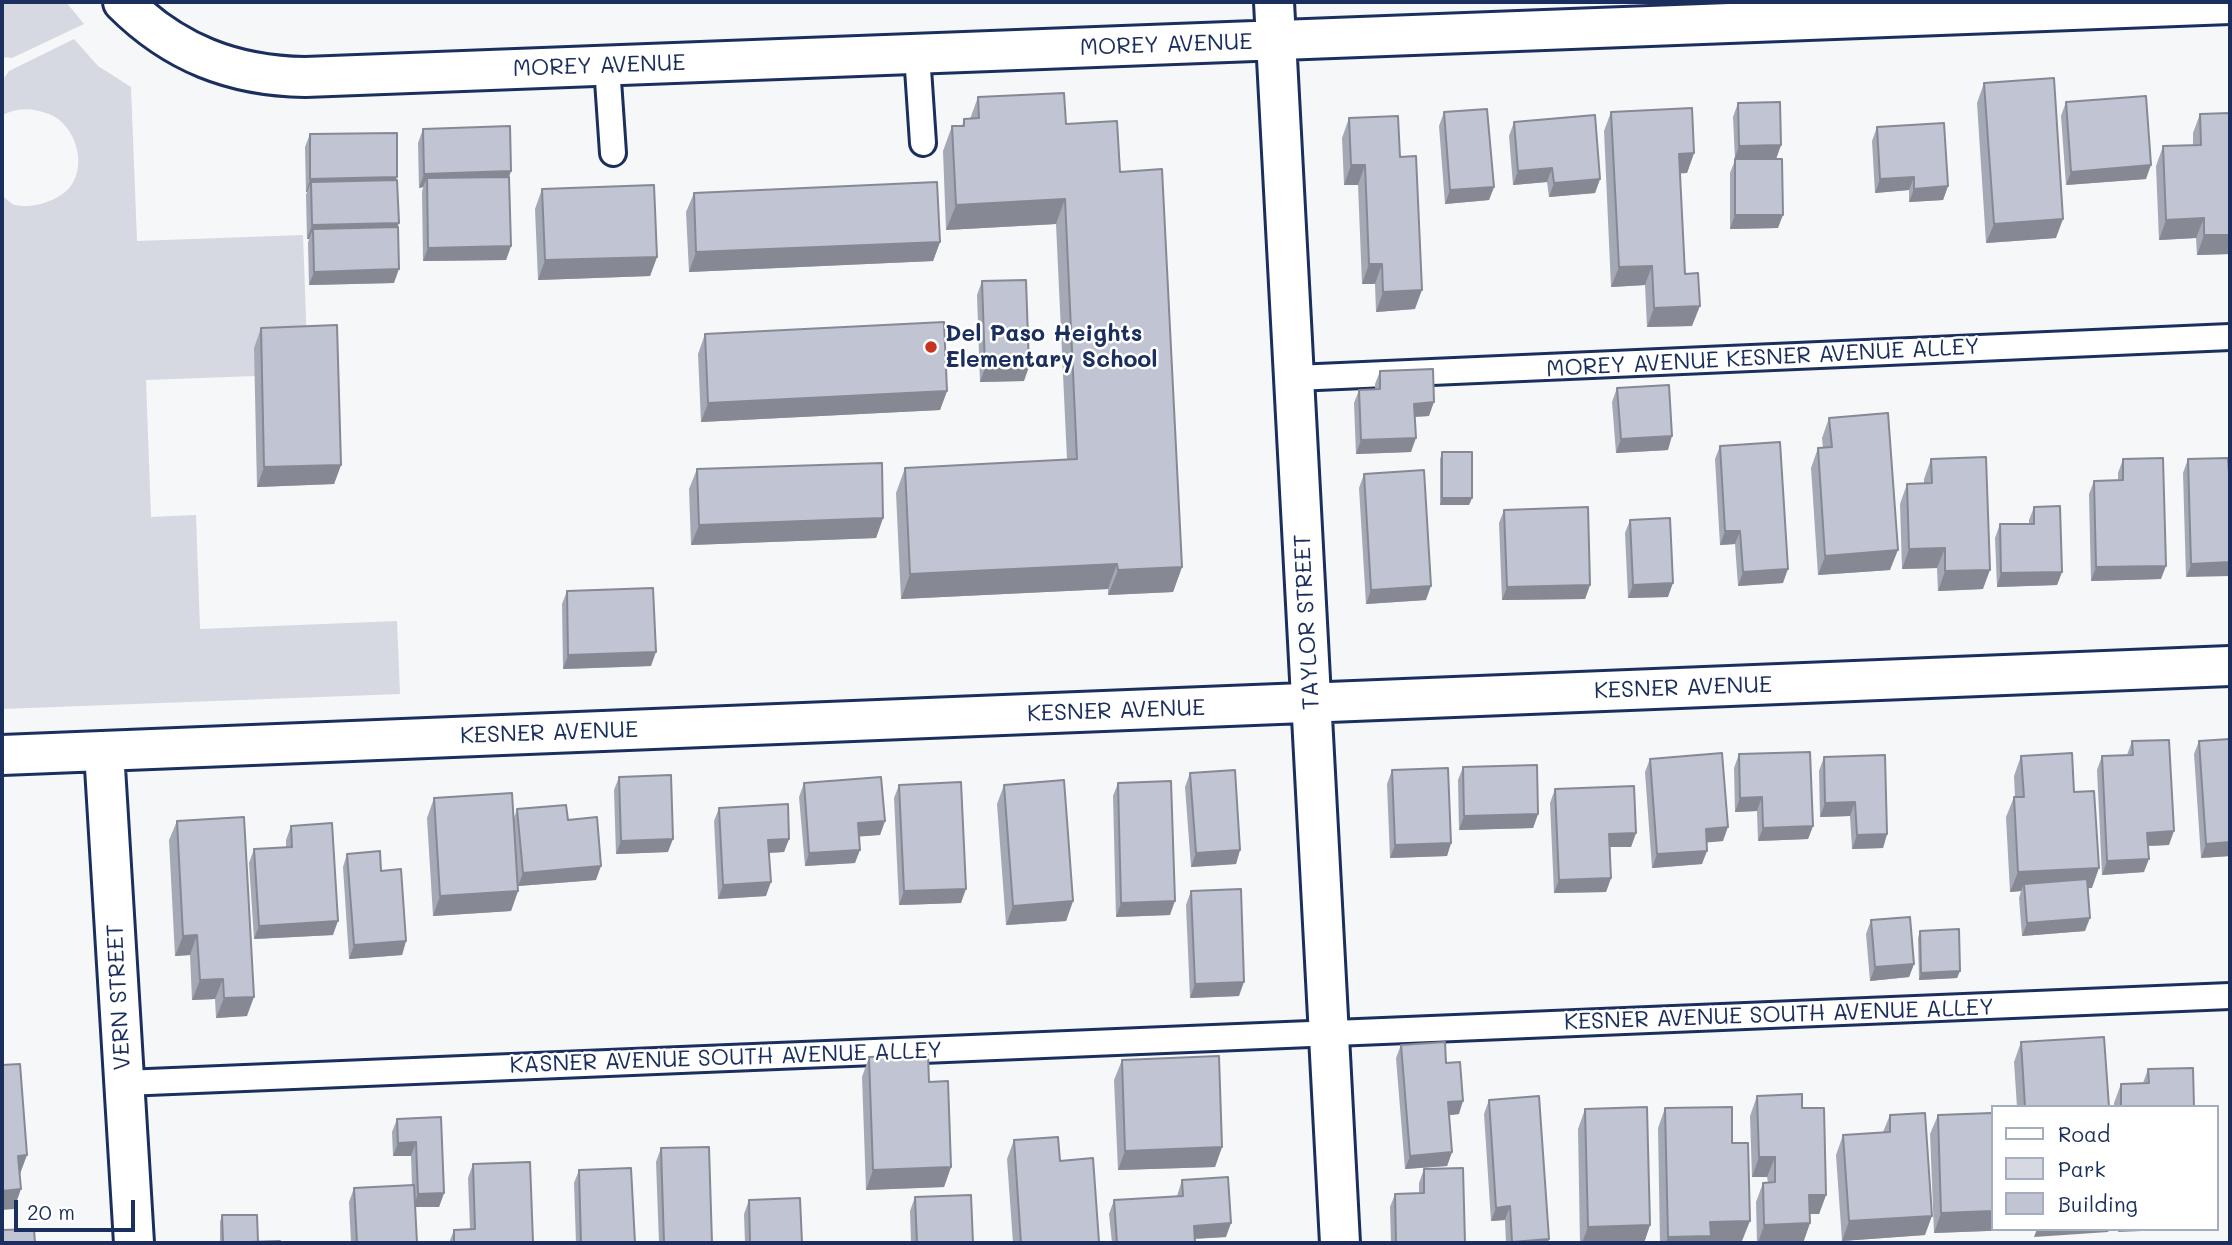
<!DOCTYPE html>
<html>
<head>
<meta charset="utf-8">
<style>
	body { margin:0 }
	#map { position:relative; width:2232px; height:1245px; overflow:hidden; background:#f6f7f9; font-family:Mali,sans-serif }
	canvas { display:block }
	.frame { position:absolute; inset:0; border:4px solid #1b2f5e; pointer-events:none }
	.legend { position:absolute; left:1991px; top:1105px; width:228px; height:126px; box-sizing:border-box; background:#fff; border:2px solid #a4acbf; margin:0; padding:9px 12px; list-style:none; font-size:21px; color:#1b2f5e }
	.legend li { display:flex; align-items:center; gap:14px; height:35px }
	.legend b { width:35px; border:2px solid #a4acbf }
	.scale { position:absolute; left:14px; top:1200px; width:121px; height:32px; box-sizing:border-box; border:4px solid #1b2f5e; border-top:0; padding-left:9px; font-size:21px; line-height:24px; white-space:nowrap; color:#1b2f5e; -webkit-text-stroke:5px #fff; paint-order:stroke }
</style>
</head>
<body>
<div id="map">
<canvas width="2232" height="1245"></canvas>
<div class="frame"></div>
<ul class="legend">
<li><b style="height:9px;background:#fff"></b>Road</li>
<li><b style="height:19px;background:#d6d9e2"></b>Park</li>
<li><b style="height:19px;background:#c0c4d3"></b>Building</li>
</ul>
<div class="scale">20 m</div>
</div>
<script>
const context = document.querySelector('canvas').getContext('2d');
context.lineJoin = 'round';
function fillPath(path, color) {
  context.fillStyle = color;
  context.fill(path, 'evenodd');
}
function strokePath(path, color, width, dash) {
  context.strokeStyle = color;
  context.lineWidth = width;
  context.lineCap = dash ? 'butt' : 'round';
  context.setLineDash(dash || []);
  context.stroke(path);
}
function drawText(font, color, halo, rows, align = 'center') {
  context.font = font + ' Mali,sans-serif';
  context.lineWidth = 5;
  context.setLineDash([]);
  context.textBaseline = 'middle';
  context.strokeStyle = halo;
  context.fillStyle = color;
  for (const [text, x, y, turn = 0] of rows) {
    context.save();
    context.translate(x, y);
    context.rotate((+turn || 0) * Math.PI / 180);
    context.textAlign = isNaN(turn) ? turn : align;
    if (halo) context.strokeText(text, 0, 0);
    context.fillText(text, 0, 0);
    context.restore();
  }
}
fillPath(new Path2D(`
	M2 2H66L84 24 12 58 2 57Z
	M74 39 98 66 131 87 137 241 303 235 307 346 256 376 146 380 151 517 196 515 200 629 397 621 400 694 2 709V196C6 198 11 204 15 205 32 209 59 201 70 187 88 164 75 124 49 114 32 108 19 107 2 115V81L9 71Z`), '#d6d9e2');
const lane = new Path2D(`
	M917 54 923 143
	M607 66 613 153
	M1295 378 2230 337
	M124 1083 2230 996`);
const street = new Path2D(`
	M123 2C174 53 233 76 305 77L2230 4
	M1274 2 1340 1243
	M104 751 134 1243
	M2 755 2230 666`);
strokePath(lane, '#1b2f5e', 30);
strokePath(street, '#1b2f5e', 44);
strokePath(lane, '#fff', 24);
strokePath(street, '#fff', 38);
fillPath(new Path2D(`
	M1984 83 2056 238 1986 243 1977 103Z
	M978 97 1066 124 1120 172 1182 567 1173 592 1108 595V589L901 599 896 493 905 468 1067 460 1056 224 946 230 943 151 952 126H962L964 119H970Z
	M2066 102 2146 179 2066 185 2061 116Z
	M1738 103 1781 145 1776 159 1778 228 1730 229V173L1735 160 1733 117Z
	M1444 112 1494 187 1489 200 1445 204 1439 126Z
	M1611 112 1694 153 1687 173H1680L1685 274 1692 326 1647 327 1645 285 1611 287 1604 131Z
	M2200 114 2230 254 2197 255 2196 238 2159 240 2156 166 2163 146 2193 145V133Z
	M1349 118 1400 157 1415 309 1376 312 1375 284H1362L1358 185H1344L1342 138Z
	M1514 122 1600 179 1595 193 1549 197 1547 182 1513 185 1509 136Z
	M1877 127 1948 186 1943 200 1909 202V190L1875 193 1872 141Z
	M423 129 511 171 509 177 511 246 506 260 423 261 422 192 423 187 419 188 418 143Z
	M310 134 396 180 399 223 397 227 394 283 309 285 308 243 309 239H307L306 195 307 192H306L305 147Z
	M542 189 657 257 650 276 538 280 535 209Z
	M694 193 940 242 933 261 689 272 686 212Z
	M982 281 1024 381 980 382 977 295Z
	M261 328 341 465 334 484 257 487 254 348Z
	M705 334 947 391 940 410 701 422 698 354Z
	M1380 371 1429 416 1415 417 1411 452 1356 454 1354 403 1359 390 1375 389V384Z
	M1617 388 1668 450 1616 453 1612 402Z
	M1829 418 1890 570 1818 575 1811 468 1818 448H1823L1822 438Z
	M1720 446 1783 583 1738 586 1735 544 1720 545 1715 459Z
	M1442 452 1472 498 1469 505H1440V459Z
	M1931 459 1983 589 1938 591 1937 568 1902 569 1900 504 1907 484 1924 483V479Z
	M2123 459 2161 579 2091 581 2089 494 2094 481H2118V473Z
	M2188 459 2229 473 2186 577 2183 473Z
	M697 469 883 518 876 538 691 545 689 489Z
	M1364 474 1426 600 1366 604 1359 488Z
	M2034 507 2062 572 2057 585 1997 587 1995 538 2000 524H2029V520Z
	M1504 510 1590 585 1585 599 1502 600 1499 523Z
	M1630 520 1668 597 1628 598 1625 533Z
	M567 591 651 666 563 669 562 604Z
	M2230 739V856L2201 858 2194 754 2199 741Z
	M2132 741 2169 845 2148 846 2144 872 2102 875 2097 770 2102 756 2127 755Z
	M1739 754 1813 826 1808 839 1758 841 1757 811 1735 812 1734 768Z
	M2021 756 2074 792 2092 888H2087L2085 931 2022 936 2019 898 2021 891 2010 892 2006 817 2014 797H2015L2014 776Z
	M1824 757 1887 834 1883 848 1852 849 1850 816 1820 817 1819 771Z
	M1650 759 1723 841 1707 842 1702 864 1652 868 1645 772Z
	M1463 767 1538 814 1533 828 1459 830 1458 780Z
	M1392 770 1451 843 1447 856 1390 858 1387 784Z
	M1190 773 1240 850 1236 864 1191 867 1185 787Z
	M619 777 668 852 616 854 614 790Z
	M804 783 885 821 880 835 859 836 855 863 805 866 799 797Z
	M1118 783 1170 915 1116 917 1113 796Z
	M899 785 961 903 899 905 894 798Z
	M1004 785 1073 901 1066 921 1006 925 997 804Z
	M1555 789 1636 833 1631 847H1610L1611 878 1606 892 1554 893 1550 803Z
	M434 798 514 818 517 809 568 820 596 880 518 886V891L511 911 433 916 427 818Z
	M719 808 789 839 784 852 769 853 766 896 718 899 714 821Z
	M177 821 247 1016 216 1018 215 999 192 1000 190 955 175 956 169 840Z
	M291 826 333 935 254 939 249 863 254 849 286 847V840Z
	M347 854 381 871 406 941 402 955 349 959 343 867Z
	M1191 891 1239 996 1190 998 1186 905Z
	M1871 920 1914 964 1909 977 1870 981 1866 934Z
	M1920 931 1960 971 1957 978 1919 980 1918 938Z
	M2021 1042 2109 1107H2017L2014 1062Z
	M1401 1045 1446 1063 1459 1114 1449 1115 1452 1152 1447 1166 1405 1169 1396 1058Z
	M869 1057 929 1082 951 1167 944 1187 866 1190 862 1077Z
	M1122 1060 1222 1147 1215 1167 1118 1170 1114 1080Z
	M2148 1069 2194 1107H2114V1103L2121 1084 2143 1083Z
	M1757 1096 1802 1108 1826 1195 1819 1214H1810V1223L1803 1243H1757L1756 1202 1763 1183 1768 1182 1767 1177H1752L1750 1116Z
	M1489 1100 1548 1243H1506L1505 1220 1491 1221 1484 1114Z
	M1665 1108 1732 1143 1742 1241 1709 1242 1708 1243H1660L1658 1128Z
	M1585 1109 1650 1225 1644 1243H1580L1578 1129Z
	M1890 1115 1925 1235 1842 1241 1836 1155 1843 1135 1883 1132Z
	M1938 1115 1992 1229H2014L2013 1230 1934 1233 1930 1134Z
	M441 1117 444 1193 439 1207H415L417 1243H351L349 1202 354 1188 412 1185 411 1156H393L392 1132 397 1119Z
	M1014 1140 1060 1161 1099 1242V1243H1013L1007 1159Z
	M661 1148 712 1243H659L656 1162Z
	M473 1164 533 1242V1243H449L454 1230 470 1229 468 1178Z
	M1424 1169 1465 1243H1391L1390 1207 1395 1194 1419 1193V1183Z
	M579 1170 635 1243H576L574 1183Z
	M1182 1180 1226 1237 1194 1239 1195 1243H1112L1109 1214 1114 1200 1177 1196Z
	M915 1197 973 1243H911L910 1211Z
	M749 1200 802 1243H745L744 1214Z
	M222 1215 258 1242 220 1243V1222Z`), '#a5a9b5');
fillPath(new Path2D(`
	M1781 145 1776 159 1734 160 1739 146Z
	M1694 153 1687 173 1672 174 1679 154Z
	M1351 165H1365L1358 185H1344Z
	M2151 165 2146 179 2066 185 2071 172Z
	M1552 168 1547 182 1513 185 1518 171Z
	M511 171 506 185 427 178 423 187 419 188 424 174Z
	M397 177 392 191 311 182 307 192H306L310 179Z
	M1914 177 1909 190 1875 193 1880 179Z
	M1600 179 1595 193 1549 197 1554 183Z
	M1948 186 1943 200 1909 202 1914 189Z
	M1494 187 1489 200 1445 204 1450 190Z
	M1065 199 1056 224 946 230 956 205Z
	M1735 215H1783L1778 228 1730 229Z
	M2204 218 2196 238 2159 240 2166 220Z
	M2063 219 2056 238 1986 243 1994 224Z
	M399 223 394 237 313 229 309 239H307L312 225Z
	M2204 235H2230V254L2197 255Z
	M940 242 933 261 689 272 696 252Z
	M511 246 506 260 423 261 428 248Z
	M657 257 650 276 538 280 545 260Z
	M1369 264H1382L1375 284H1362Z
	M1652 266 1645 285 1611 287 1619 267Z
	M399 269 394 283 309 285 314 272Z
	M1422 290 1415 309 1376 312 1383 292Z
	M1700 306 1692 326 1647 327 1654 308Z
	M1029 367 1024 381 980 382 985 368Z
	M947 391 940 410 701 422 708 403Z
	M1434 402 1429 416 1409 417 1414 404Z
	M1672 436 1668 450 1616 453 1621 439Z
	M1416 438 1411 452 1356 454 1361 440Z
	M341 465 334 484 257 487 264 467Z
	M1442 498H1472L1469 505H1440Z
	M883 518 876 538 691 545 699 525Z
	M1725 531H1740L1735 544 1720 545Z
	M1945 548 1937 568 1902 569 1909 549Z
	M1898 550 1890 570 1818 575 1825 556Z
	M2230 562V576L2186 577 2191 564Z
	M1117 564 1108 589 901 599 910 574Z
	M2166 566 2161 579 2091 581 2096 567Z
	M1182 567 1173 592 1108 595 1118 570Z
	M1788 569 1783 583 1738 586 1743 572Z
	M1990 570 1983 589 1938 591 1945 571Z
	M2062 572 2057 585 1997 587 2001 573Z
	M1673 583 1668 597 1628 598 1633 585Z
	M1590 585 1585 599 1502 600 1507 587Z
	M1431 586 1426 600 1366 604 1371 590Z
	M656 652 651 666 563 669 568 655Z
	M1762 797 1757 811 1735 812 1740 798Z
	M1855 802 1850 816 1820 817 1825 803Z
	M1538 814 1533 828 1459 830 1464 816Z
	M885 821 880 835 853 837 858 823Z
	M1813 826 1808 839 1758 841 1763 828Z
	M1728 827 1723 841 1701 843 1706 829Z
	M2174 831 2169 845 2143 846 2147 833Z
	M1636 833 1631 847H1604L1609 834Z
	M1887 834 1883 848 1852 849 1857 835Z
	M673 839 668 852 616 854 621 841Z
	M789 839 784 852 764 853 768 840Z
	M2230 842V856L2201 858 2206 844Z
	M1451 843 1447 856 1390 858 1395 845Z
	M860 850 855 863 805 866 809 853Z
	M1240 850 1236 864 1191 867 1196 853Z
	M1707 851 1702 864 1652 868 1657 854Z
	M2149 859 2144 872 2102 875 2107 861Z
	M601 866 596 880 518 886 523 873Z
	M2099 868 2092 888 2024 891V884L2021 891 2010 892 2018 872Z
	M1611 878 1606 892 1554 893 1559 880Z
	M771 882 766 896 718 899 723 885Z
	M966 889 961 903 899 905 904 891Z
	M518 891 511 911 433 916 440 896Z
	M1073 901 1066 921 1006 925 1013 906Z
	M1175 901 1170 915 1116 917 1121 903Z
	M2090 918 2085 931 2022 936 2027 923Z
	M338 921 333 935 254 939 259 926Z
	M197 935 190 955 175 956 183 936Z
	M406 941 402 955 349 959 354 945Z
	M1914 964 1909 977 1870 981 1875 967Z
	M1960 971 1957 978 1919 980 1921 973Z
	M223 979 215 999 192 1000 200 980Z
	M1244 982 1239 996 1190 998 1195 984Z
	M254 997 247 1016 216 1018 224 998Z
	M1463 1101 1459 1114 1443 1116 1448 1102Z
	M416 1142 411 1156H393L398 1143Z
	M1222 1147 1215 1167 1118 1170 1125 1151Z
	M1452 1152 1447 1166 1405 1169 1410 1156Z
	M27 1155 20 1174 18 1156Z
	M1759 1157H1775L1767 1177H1752Z
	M951 1167 944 1187 866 1190 873 1170Z
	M21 1189 14 1209 2 1210V1191Z
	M444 1193 439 1207H413L418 1194Z
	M1809 1195H1826L1819 1214H1802Z
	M1510 1206 1505 1220 1491 1221 1496 1208Z
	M1992 1211V1229H2014L2013 1230 1934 1233 1941 1213Z
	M1932 1216 1925 1235 1842 1241 1849 1221Z
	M1750 1221 1742 1241 1709 1242 1708 1243H1665L1668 1237 1710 1222Z
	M1231 1223 1226 1237 1189 1239 1194 1226Z
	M1810 1223 1803 1243H1758L1764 1225Z
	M1650 1225 1644 1243H1582L1588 1227Z
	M2037 1229H2110L2108 1232 2034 1237Z
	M2119 1229H2190L2118 1232Z
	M1549 1239 1548 1243H1512V1242Z
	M533 1242V1243H494Z`), '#868994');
const building = new Path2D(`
	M2054 78 2063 219 1994 224 1984 83Z
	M1064 93 1066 124 1117 121 1120 172 1162 169 1182 567 1118 570 1117 564 910 574 905 468 1077 459 1065 199 956 205 952 126H964V119L979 118 978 97Z
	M2146 96 2151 165 2071 172 2066 102Z
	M1780 102 1781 145 1739 146 1738 103Z
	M1692 108 1694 153 1679 154 1685 274 1698 273 1700 306 1654 308 1652 266 1619 267 1611 112Z
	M1487 109 1494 187 1450 190 1444 112Z
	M2230 113V235H2204V218L2166 220 2163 146 2201 145 2200 114Z
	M1595 115 1600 179 1554 183 1552 168 1518 171 1514 122Z
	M1398 116 1400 157 1416 156 1422 290 1383 292 1382 264H1369L1365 165H1351L1349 118Z
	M1944 123 1948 186 1914 189V177L1880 179 1877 127Z
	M510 126 511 171 424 174 423 129Z
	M397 133V177L310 179V134Z
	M1735 159H1782L1783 215H1735Z
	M509 177 511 246 428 248 427 178Z
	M397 180 399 223 312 225 311 182Z
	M937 182 940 242 696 252 694 193Z
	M654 185 657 257 545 260 542 189Z
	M398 227 399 269 314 272 313 229Z
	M1026 280 1029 367 985 368 982 281Z
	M944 322 947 391 708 403 705 334Z
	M337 325 341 465 264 467 261 328Z
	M1433 369 1434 402 1414 404 1416 438 1361 440 1359 390 1380 389V371Z
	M1669 385 1672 436 1621 439 1617 388Z
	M1888 413 1898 550 1825 556 1818 448 1832 447 1829 418Z
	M1780 442 1788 569 1743 572 1740 531H1725L1720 446Z
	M1442 452H1472V498H1442Z
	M1986 457 1990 570 1945 571V548L1909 549 1907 484 1932 483 1931 459Z
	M2163 458 2166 566 2096 567 2094 481 2123 480V459Z
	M2228 458 2229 473H2230V562L2191 564 2188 459Z
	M882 463 883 518 699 525 697 469Z
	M1424 470 1431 586 1371 590 1364 474Z
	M2060 506 2062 572 2001 573 2000 524H2034V507Z
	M1588 507 1590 585 1507 587 1504 510Z
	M1670 518 1673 583 1633 585 1630 520Z
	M653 588 656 652 568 655 567 591Z
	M2230 739V842L2206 844 2199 741Z
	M2169 740 2174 831 2147 833 2149 859 2107 861 2102 756 2133 755 2132 741Z
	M1810 752 1813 826 1763 828 1762 797 1740 798 1739 754Z
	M1722 753 1728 827 1706 829 1707 851 1657 854 1650 759Z
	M2072 753 2074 792 2094 791 2099 868 2018 872 2014 797H2024L2021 756Z
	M1885 755 1887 834 1857 835 1855 802 1825 803 1824 757Z
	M1537 765 1538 814 1464 816 1463 767Z
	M1448 768 1451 843 1395 845 1392 770Z
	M1235 770 1240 850 1196 853 1190 773Z
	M671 775 673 839 621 841 619 777Z
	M881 777 885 821 858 823 860 850 809 853 804 783Z
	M1064 780 1073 901 1013 906 1004 785Z
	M1171 781 1175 901 1121 903 1118 783Z
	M961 782 966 889 904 891 899 785Z
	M1634 786 1636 833 1609 834 1611 878 1559 880 1555 789Z
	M512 793 518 891 440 896 434 798Z
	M788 804 789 839 768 840 771 882 723 885 719 808Z
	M566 805 568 820 597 817 601 866 523 873 517 809Z
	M244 817 254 997 224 998 223 979 200 980 197 935 183 936 177 821Z
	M332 823 338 921 259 926 254 849 292 847 291 826Z
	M380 851 381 871 401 869 406 941 354 945 347 854Z
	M2087 879 2090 918 2027 923 2024 884Z
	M1241 889 1244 982 1195 984 1191 891Z
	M1910 917 1914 964 1875 967 1871 920Z
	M1959 929 1960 971 1921 973 1920 931Z
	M2104 1037 2109 1107H2025L2021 1042Z
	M1445 1042 1446 1063 1460 1062 1463 1101 1448 1102 1452 1152 1410 1156 1401 1045Z
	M928 1055 929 1082 948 1081 951 1167 873 1170 869 1057Z
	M1219 1056 1222 1147 1125 1151 1122 1060Z
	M20 1064 27 1155 18 1156 21 1189 2 1191V1065Z
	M2193 1068 2194 1107H2121V1084L2149 1083 2148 1069Z
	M1802 1094V1108H1824L1826 1195H1809L1810 1223 1764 1225 1763 1183 1775 1182V1157H1759L1757 1096Z
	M1539 1096 1549 1239 1512 1242 1510 1206 1496 1208 1489 1100Z
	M1647 1107 1650 1225 1588 1227 1585 1109Z
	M1732 1107V1143H1748L1750 1221 1710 1222 1711 1236 1668 1237 1665 1108Z
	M1925 1113 1932 1216 1849 1221 1843 1135 1890 1132V1115Z
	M1992 1113V1211L1941 1213 1938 1115Z
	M441 1117 444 1193 418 1194 416 1142 398 1143 397 1119Z
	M1058 1137 1060 1161 1093 1158 1099 1242 1082 1243H1021L1014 1140Z
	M709 1147 712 1243H664L661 1148Z
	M530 1162 533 1242 454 1243V1230L475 1229 473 1164Z
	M631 1168 635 1243H581L579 1170Z
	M1463 1168 1465 1243H1396L1395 1194 1424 1193V1169Z
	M1228 1177 1231 1223 1194 1226 1195 1243H1117L1114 1200 1183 1196 1182 1180Z
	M414 1185 417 1243H357L354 1188Z
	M971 1195 973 1243H917L915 1197Z
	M800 1198 802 1243H750L749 1200Z
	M222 1215H257L258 1242H223Z
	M34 1229 35 1243H2V1230Z
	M280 1241V1243H214Z`);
fillPath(building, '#c0c4d3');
strokePath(building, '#868994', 2);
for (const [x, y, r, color] of [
	[931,347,7,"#c8321e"]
]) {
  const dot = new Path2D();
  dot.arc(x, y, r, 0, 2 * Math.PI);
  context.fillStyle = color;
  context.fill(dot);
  strokePath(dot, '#fff', 2.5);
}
drawText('23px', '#1b2f5e', '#fff', [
	["MOREY AVENUE",1166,45,-2],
	["MOREY AVENUE",599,66,-2],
	["MOREY AVENUE KESNER AVENUE ALLEY",1763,358,-3],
	["TAYLOR STREET",1307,622,-93],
	["KESNER AVENUE",1683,688,-2],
	["KESNER AVENUE",1116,711,-2],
	["KESNER AVENUE",549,733,-2],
	["VERN STREET",119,997,-93],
	["KESNER AVENUE SOUTH AVENUE ALLEY",1779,1015,-2],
	["KASNER AVENUE SOUTH AVENUE ALLEY",726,1058,-2]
]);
drawText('bold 23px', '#1b2f5e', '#fff', [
	["Del Paso Heights",945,334],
	["Elementary School",945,360]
], 'left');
</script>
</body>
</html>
